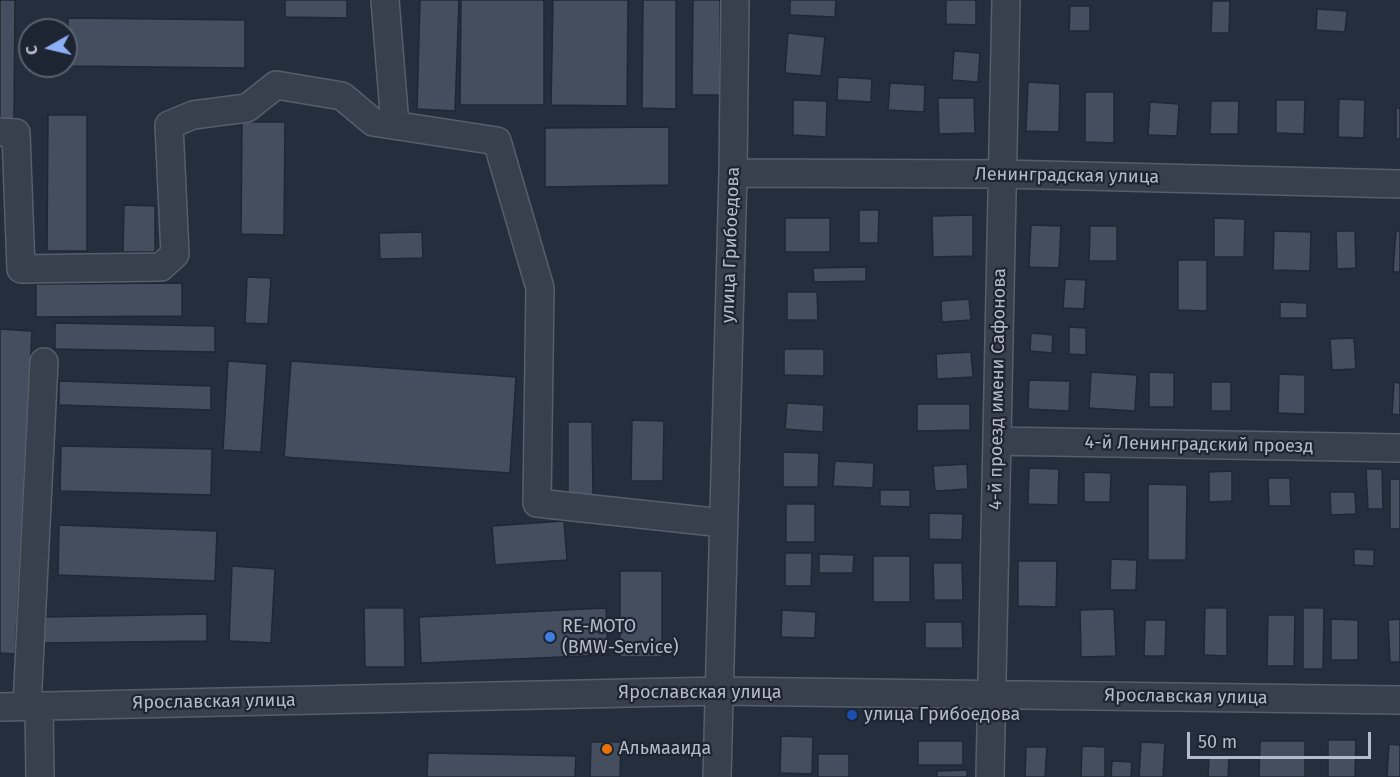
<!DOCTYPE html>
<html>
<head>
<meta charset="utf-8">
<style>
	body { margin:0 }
	#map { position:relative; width:1400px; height:777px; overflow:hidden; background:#252e3d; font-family:"Fira Sans",sans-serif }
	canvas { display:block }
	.north { position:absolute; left:18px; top:18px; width:60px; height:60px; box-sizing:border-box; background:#1e2532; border:2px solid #5a616e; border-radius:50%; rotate:262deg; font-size:16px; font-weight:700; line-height:24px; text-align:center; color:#b5bbc8 }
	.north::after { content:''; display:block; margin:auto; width:21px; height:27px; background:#8daff5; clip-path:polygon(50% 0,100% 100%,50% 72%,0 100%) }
	.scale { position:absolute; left:1187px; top:732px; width:184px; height:27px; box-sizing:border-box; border:3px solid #b5bbc8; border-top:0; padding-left:8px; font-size:18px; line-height:21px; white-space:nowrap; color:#b5bbc8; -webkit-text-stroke:4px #1e2532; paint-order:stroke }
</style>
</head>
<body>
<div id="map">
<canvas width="1400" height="777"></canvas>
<div class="north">С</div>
<div class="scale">50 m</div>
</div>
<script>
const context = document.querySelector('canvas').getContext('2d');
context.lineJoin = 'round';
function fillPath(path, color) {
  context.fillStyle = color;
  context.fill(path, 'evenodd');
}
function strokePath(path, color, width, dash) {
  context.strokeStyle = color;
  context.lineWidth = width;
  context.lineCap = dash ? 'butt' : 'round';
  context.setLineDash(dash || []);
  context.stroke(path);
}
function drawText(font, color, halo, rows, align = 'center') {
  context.font = font + ' "Fira Sans",sans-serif';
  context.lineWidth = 4.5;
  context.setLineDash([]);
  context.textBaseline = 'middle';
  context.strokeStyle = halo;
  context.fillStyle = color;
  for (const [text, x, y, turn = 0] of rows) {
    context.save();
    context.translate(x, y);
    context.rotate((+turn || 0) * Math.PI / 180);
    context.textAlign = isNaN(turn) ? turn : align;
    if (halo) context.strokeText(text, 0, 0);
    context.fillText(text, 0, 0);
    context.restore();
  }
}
const building = new Path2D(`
	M0 0H15L14 119H0Z
	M285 0H347V18L285 17Z
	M420 0H459L455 111 417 109Z
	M461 0H544V105H460Z
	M553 0H628L627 106 551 105Z
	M643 0H676V109L642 108Z
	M693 0H720V95H692Z
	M790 0H836L835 17 790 15Z
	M946 0H976V25L946 24Z
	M1212 1H1230L1229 33H1211Z
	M1070 6H1090V31H1069Z
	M1317 9 1347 11 1345 32 1316 30Z
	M68 18 245 20V68L68 66Z
	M788 33 825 37 821 76 785 73Z
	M954 51 980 53 978 82 952 80Z
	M838 77 872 79 871 102 837 100Z
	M1028 82 1060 84 1059 132 1026 131Z
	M890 83 925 85 924 112 888 110Z
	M1085 92H1114V143L1085 142Z
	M938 98H974L975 133 939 134Z
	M1339 99 1365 100 1364 138 1338 137Z
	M793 100 827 101 826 137 793 135Z
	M1276 100H1305L1304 134 1276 133Z
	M1211 101H1239L1238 134H1210Z
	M1150 102 1179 104 1177 136 1148 135Z
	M1396 108H1400V139H1396Z
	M48 115H87V251H47Z
	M242 122H285L284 235 241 234Z
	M669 127V185L545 187V128Z
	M124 205 155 206V252H123Z
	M859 210H879L878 243H859Z
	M973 215V256L933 257 932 216Z
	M785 218H830V252H785Z
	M1214 218 1245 219 1244 257H1214Z
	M1031 225 1061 226 1059 268 1029 267Z
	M1090 226H1117V261H1089Z
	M1274 231 1311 232 1310 271 1273 270Z
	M1336 231H1355L1356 268 1337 269Z
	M1396 231H1400V272H1393Z
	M422 232 423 258 380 259 379 233Z
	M1178 260H1207V311L1178 310Z
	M866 267V281L814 282 813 268Z
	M247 277 271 278 268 324 245 323Z
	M1065 279 1086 280 1084 309 1063 308Z
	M182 283V316L36 317V284Z
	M787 292H817L818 320H787Z
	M969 299 971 320 942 322 941 301Z
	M1280 302 1307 303V318H1280Z
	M55 323 215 326V352L55 349Z
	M1069 327 1086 328V355L1069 354Z
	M0 329 32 331 15 654 0 653Z
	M1031 333 1053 335 1052 353 1030 351Z
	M1354 338 1356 369 1332 370 1330 339Z
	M784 349H824V376L784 375Z
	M971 352 973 377 937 379 936 354Z
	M228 361 267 364 261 452 223 450Z
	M291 361 516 377 510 473 284 457Z
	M1091 372 1137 375 1135 411 1089 408Z
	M1149 372 1174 373V407H1149Z
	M1279 374 1305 375V414L1278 413Z
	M1029 380 1070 381 1069 411 1028 409Z
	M59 381 211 386V410L59 405Z
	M1211 382H1231V411H1211Z
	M1394 382 1400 383V415L1392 414Z
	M787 403 824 405 823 432 785 429Z
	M917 404H970V430L917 431Z
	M632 420 664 421 663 481H631Z
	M568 422H592L593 496 568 495Z
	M61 446 212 449 211 495 60 491Z
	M783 452 819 453 818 487H783Z
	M835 461 874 463 873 488 833 486Z
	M967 464 968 489 935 491 933 466Z
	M1029 468 1059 469 1058 505 1028 504Z
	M1366 469H1382L1383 509H1368Z
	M1232 471V501L1209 502V472Z
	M1084 472 1111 473 1110 502H1084Z
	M1268 478H1290L1291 506H1269Z
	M1390 479H1400V529H1390Z
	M1148 484 1187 485 1186 560H1148Z
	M880 490H910V507L880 506Z
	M1330 492H1355L1356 514 1331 515Z
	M786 504H815V542H786Z
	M929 513 963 514 962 540 929 539Z
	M564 521 567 560 495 565 492 526Z
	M59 525 217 531 215 581 58 575Z
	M1354 549 1374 550V566L1354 565Z
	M785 553H812L811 586H785Z
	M819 554 854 555 853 573H819Z
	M873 556H910V602H873Z
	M1111 559 1137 560 1136 590H1110Z
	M1018 561H1057L1056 607 1018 606Z
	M933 563H962L963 600H934Z
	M232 566 275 569 271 643 229 641Z
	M620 571H662V657H620Z
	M364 608H404L405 667H365Z
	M606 608 608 655 421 663 419 617Z
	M1205 608H1227V656L1204 655Z
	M1303 608H1324L1323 669H1303Z
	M1114 609 1116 656 1081 657 1080 610Z
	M782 610 816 612 815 638 781 637Z
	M207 614V641L44 643 43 617Z
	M1268 615H1295L1294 666H1267Z
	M1331 619 1358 620V660H1331Z
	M1400 619V662H1390L1388 620Z
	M1145 620H1166L1165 656H1144Z
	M925 622H962L963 648H925Z
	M781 736 813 737 812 774 780 773Z
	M1328 740H1356L1355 777H1328Z
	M918 741H963V765H918Z
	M1260 741H1305V777H1259Z
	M591 742H621L620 777H590Z
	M1141 742 1165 743 1163 777H1139Z
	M1389 744 1400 745V777H1387Z
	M1082 746 1105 747V777H1081Z
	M1026 747H1047L1045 777H1025Z
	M428 753 576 756 575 777H427Z
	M818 754H849V777H818Z
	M1209 756H1229L1228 777H1208Z
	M1112 761 1132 762 1131 777H1111Z
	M967 770V777H937V771Z`);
fillPath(building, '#444e5f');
strokePath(building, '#202734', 1.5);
const minor = new Path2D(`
	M385 0 395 125
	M0 132 16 133 21 269 161 267 175 254 169 125 193 115 247 108 276 85 342 96 373 122 497 141 540 288 537 503 723 523
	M733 173 1003 174 1400 184
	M997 441 1400 448
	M27 706 44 362
	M39 706 40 777
	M0 707 719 691 1400 700
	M717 777 733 173 735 0
	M990 777 1006 0`);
strokePath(minor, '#575e6b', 30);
strokePath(minor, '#39404d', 27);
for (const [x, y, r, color] of [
	[550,637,6,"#3f7fe0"],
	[852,715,6,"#1a4fb4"],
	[607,749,6,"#e8710a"]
]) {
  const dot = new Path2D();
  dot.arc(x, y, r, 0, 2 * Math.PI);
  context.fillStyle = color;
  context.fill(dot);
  strokePath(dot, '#1e2532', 2);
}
drawText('18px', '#b5bbc8', '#1e2532', [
	["Ленинградская улица",1067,176,1],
	["улица Грибоедова",731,245,-88],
	["4-й проезд имени Сафонова",998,389,-89],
	["4-й Ленинградский проезд",1199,445,1],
	["Ярославская улица",700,693],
	["Ярославская улица",1186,697,1],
	["Ярославская улица",214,702,-1]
]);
drawText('18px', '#b5bbc8', '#1e2532', [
	["RE-MOTO",562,627],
	["(BMW-Service)",562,648],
	["улица Грибоедова",864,715],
	["Альмааида",619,749]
], 'left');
</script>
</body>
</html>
